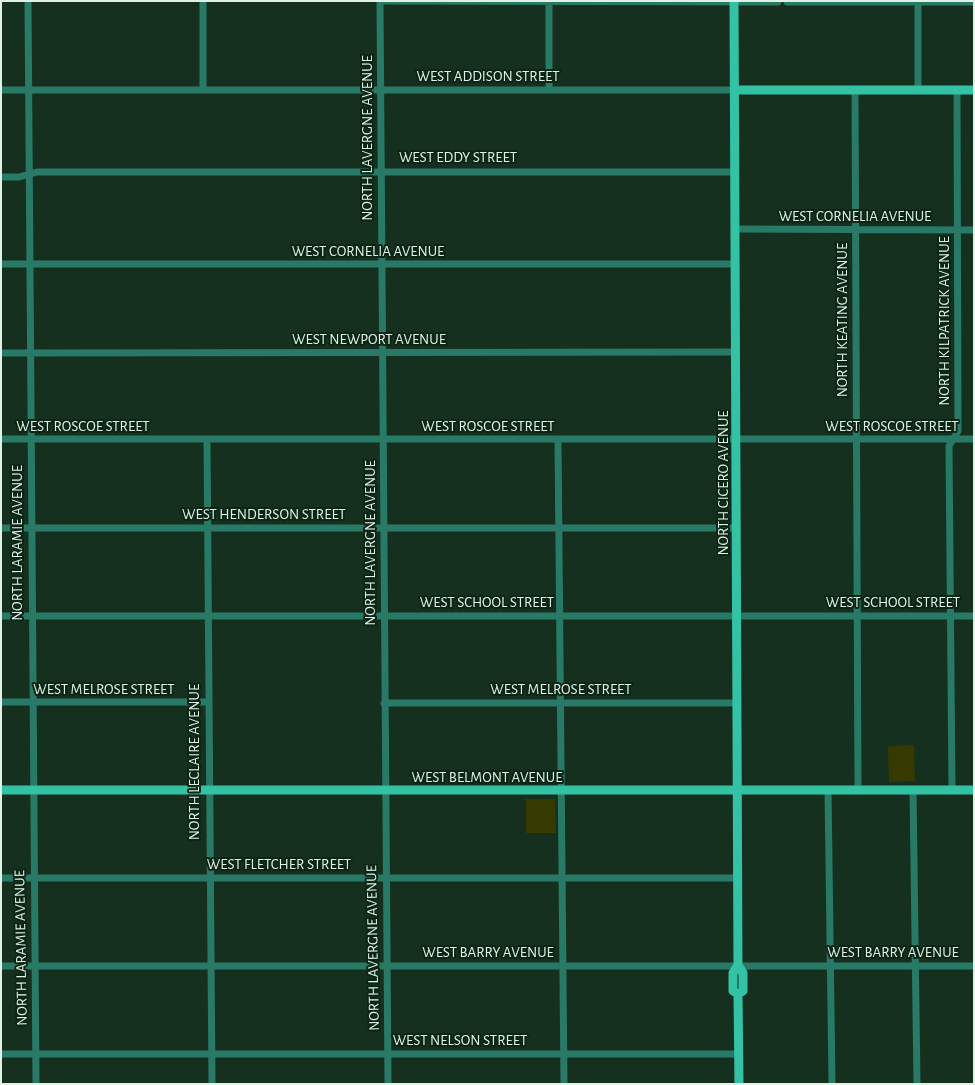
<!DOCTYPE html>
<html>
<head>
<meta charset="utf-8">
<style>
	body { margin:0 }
	#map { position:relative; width:975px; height:1085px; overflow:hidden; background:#16301f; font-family:"Alegreya Sans",sans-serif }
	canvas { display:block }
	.frame { position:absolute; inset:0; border:2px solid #e1f1e5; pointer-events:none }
</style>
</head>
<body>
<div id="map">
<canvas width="975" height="1085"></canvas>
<div class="frame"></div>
</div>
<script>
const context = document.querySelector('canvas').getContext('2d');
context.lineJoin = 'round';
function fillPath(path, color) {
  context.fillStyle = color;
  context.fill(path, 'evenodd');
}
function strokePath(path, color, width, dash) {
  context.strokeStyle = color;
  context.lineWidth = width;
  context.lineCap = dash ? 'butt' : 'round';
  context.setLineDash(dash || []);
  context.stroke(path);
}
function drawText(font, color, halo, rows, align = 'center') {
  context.font = font + ' "Alegreya Sans",sans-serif';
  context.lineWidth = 4;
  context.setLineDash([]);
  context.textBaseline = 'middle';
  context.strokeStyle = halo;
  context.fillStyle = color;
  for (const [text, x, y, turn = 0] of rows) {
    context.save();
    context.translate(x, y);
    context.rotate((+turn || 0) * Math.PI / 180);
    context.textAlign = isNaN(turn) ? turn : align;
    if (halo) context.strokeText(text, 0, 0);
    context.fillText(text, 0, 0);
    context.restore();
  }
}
fillPath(new Path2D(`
	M914 745 915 781 889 782 888 746Z
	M526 799H555L556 833H526Z`), '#363a00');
strokePath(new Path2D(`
	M28 1 36 1084
	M203 1V90
	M380 1 388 1084
	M384 1 778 2
	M549 1V90
	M918 1V90
	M787 2H974
	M1 90H735
	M855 90 858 790
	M1 177H19L37 172H735
	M736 229 974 230
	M1 264H736
	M1 353 736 352
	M1 439H974
	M207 439 212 1084
	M558 440 564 1084
	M1 528H737
	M1 616H974
	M1 702H208
	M384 703H737
	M828 790 832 1084
	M913 790 917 1084
	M952 790 949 446 958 431 957 90
	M1 878H737
	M1 966H974
	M1 1054H739`), '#287966', 7);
strokePath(new Path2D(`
	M734 1 738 965 733 973V991L738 994
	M735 90H974
	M1 790H974
	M738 965 743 973V991L738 994 739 1084`), '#34c2a4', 9);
drawText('15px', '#e1f1e5', '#0b2616', [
	["WEST ADDISON STREET",488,76],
	["NORTH LAVERGNE AVENUE",367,138,-90],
	["WEST EDDY STREET",458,157],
	["WEST CORNELIA AVENUE",855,216],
	["WEST CORNELIA AVENUE",368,251],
	["NORTH KEATING AVENUE",842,320,-90],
	["NORTH KILPATRICK AVENUE",944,321,-90],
	["WEST NEWPORT AVENUE",369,339],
	["WEST ROSCOE STREET",83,426],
	["WEST ROSCOE STREET",488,426],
	["WEST ROSCOE STREET",892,426],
	["NORTH CICERO AVENUE",723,483,-90],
	["WEST HENDERSON STREET",264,514],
	["NORTH LARAMIE AVENUE",17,543,-90],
	["NORTH LAVERGNE AVENUE",370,543,-90],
	["WEST SCHOOL STREET",487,602],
	["WEST SCHOOL STREET",893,602],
	["WEST MELROSE STREET",104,689],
	["WEST MELROSE STREET",561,689],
	["NORTH LECLAIRE AVENUE",194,762,-90],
	["WEST BELMONT AVENUE",487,777],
	["WEST FLETCHER STREET",279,864],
	["NORTH LARAMIE AVENUE",21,948,-91],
	["NORTH LAVERGNE AVENUE",373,948,-91],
	["WEST BARRY AVENUE",488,952],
	["WEST BARRY AVENUE",893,952],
	["WEST NELSON STREET",460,1040]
]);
</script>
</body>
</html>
